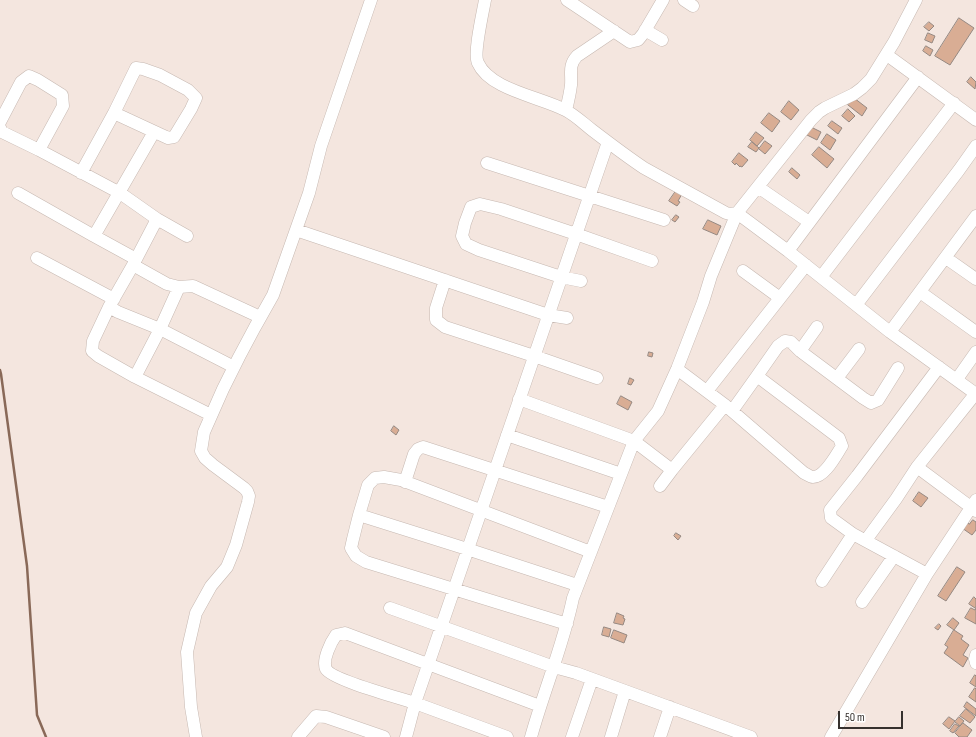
<!DOCTYPE html>
<html>
<head>
<meta charset="utf-8">
<style>
	body { margin:0 }
	#map { position:relative; width:976px; height:737px; overflow:hidden; background:#f4e6df; font-family:"Sofia Sans Condensed",sans-serif }
	canvas { display:block }
	.scale { position:absolute; left:838px; top:711px; width:65px; height:18px; box-sizing:border-box; border:2px solid #36312e; border-top:0; padding-left:5px; font-size:12px; line-height:14px; white-space:nowrap; color:#36312e; -webkit-text-stroke:3px #fff; paint-order:stroke }
</style>
</head>
<body>
<div id="map">
<canvas width="976" height="737"></canvas>
<div class="scale">50 m</div>
</div>
<script>
const context = document.querySelector('canvas').getContext('2d');
context.lineJoin = 'round';
function strokePath(path, color, width, dash) {
  context.strokeStyle = color;
  context.lineWidth = width;
  context.lineCap = dash ? 'butt' : 'round';
  context.setLineDash(dash || []);
  context.stroke(path);
}
function fillPath(path, color) {
  context.fillStyle = color;
  context.fill(path, 'evenodd');
}
strokePath(new Path2D(`
	M0 370 1 374 27 566 37 715 46 737`), '#896958', 2.5);
const building = new Path2D(`
	M959 18 974 28 950 65 935 56Z
	M929 22 934 26 929 31 924 27Z
	M928 33 935 36 932 43 925 40Z
	M926 46 933 50 930 56 923 51Z
	M971 77 976 82 975 89 967 82Z
	M854 98 867 108 862 116 848 105Z
	M789 101 799 110 791 120 781 112Z
	M848 109 855 116 849 122 842 116Z
	M769 113 780 121 772 132 761 123Z
	M832 121 842 128 838 134 828 126Z
	M811 127 821 132 817 140 807 135Z
	M756 132 764 138 757 146 750 140Z
	M827 134 836 140 830 150 821 143Z
	M765 141 772 146 765 154 759 149Z
	M752 142 759 148 756 152 748 147Z
	M819 147 834 159 827 168 812 155Z
	M739 153 748 160 742 167 740 166V167L736 163 735 165 732 162Z
	M792 168 800 175 797 179 789 172Z
	M676 191 682 194 678 201 680 202 677 206 669 201Z
	M676 215 679 217 675 222 672 220Z
	M708 220 721 226 717 235 703 229Z
	M649 352 653 353 652 357 648 356Z
	M630 378 634 380 631 385 628 384Z
	M621 396 632 402 628 410 617 404Z
	M394 426 399 430 396 435 391 431Z
	M919 492 928 498 921 507 913 501Z
	M973 520 976 522V530L972 535 962 528 967 522 969 524Z
	M676 533 681 536 678 540 674 536Z
	M957 567 965 572 946 601 938 596Z
	M974 597 976 599V606L975 608 969 604Z
	M971 608 975 610 976 608V624L965 618Z
	M617 613 624 616 623 618 625 619 623 625 614 623Z
	M953 618 959 623 954 630 947 625Z
	M939 624 941 626 938 630 935 628Z
	M604 627 611 629 609 637 602 635Z
	M614 630 627 635 624 643 611 638Z
	M954 630 963 636 961 639 969 645 963 655 968 658 963 667 944 653 948 647 945 645Z
	M975 675 976 676V687L970 683Z
	M975 688 976 689V702L969 697Z
	M967 702 976 709V716L964 707Z
	M966 709 975 717 970 723 960 716Z
	M949 717 955 721 949 729 943 724Z
	M959 717 964 721 960 726 955 722Z
	M963 723 972 730 967 737H959L955 733Z
	M955 724 959 726 953 733 950 731Z`);
fillPath(building, '#d9ad94');
strokePath(building, '#958881', 1);
const minor = new Path2D(`
	M485 0C483 12 473 54 478 63 490 90 541 97 565 110 575 115 583 123 592 130 609 143 626 156 644 168L726 213 730 214 737 213 788 251 890 332 976 394
	M567 0 630 42 638 40 643 34 663 0
	M684 0 693 6
	M645 30 662 40
	M887 55 976 120
	M566 110C568 102 570 94 571 85 572 73 568 66 577 56L614 31
	M0 122 21 82 29 76 38 80 62 95 63 106 39 150
	M0 128 2 132 39 150 120 193 157 219
	M487 163 664 220
	M81 173 114 113 136 68 143 69 160 75 188 90 196 98 191 109 174 137 168 138 114 113
	M758 187 809 222
	M18 193 94 236 154 132
	M296 230 548 315 567 318
	M94 236 136 259
	M187 236 157 219 133 265 109 307 93 341 92 351 98 356 135 377 211 415
	M788 251 918 77
	M37 258 114 299
	M946 258 976 279
	M133 265 167 284 179 287 193 286 260 317
	M743 271 780 298
	M821 277 954 103
	M445 280 436 308V320L445 327 534 356 597 378
	M581 281 561 277 479 250 466 244 462 236 465 223 471 207 480 204 501 209 576 234 652 261
	M920 292 976 332
	M856 305 959 170 976 146
	M109 307 118 312 160 329 234 367
	M890 332 976 216
	M800 351 817 327
	M757 376 778 346 785 341 791 342 800 351 863 398 871 403 878 400 898 368
	M135 377 160 329 179 287
	M837 378 859 349
	M957 379 976 352
	M707 391 806 265
	M519 399 634 441 672 470 725 405 677 369
	M725 405 732 411 804 473C807 474 810 477 813 477 825 477 836 455 842 446L839 438 757 376 732 411
	M507 435 621 474
	M917 467 976 511
	M405 482 414 454 418 449 423 447 608 507
	M660 486 672 470
	M359 515 368 485 375 478 384 477 401 480 591 552
	M866 540 896 499 917 467 976 393
	M927 574 853 534 831 518 830 510 857 476 939 367
	M822 581 853 534
	M862 602 894 556
	M390 608 554 667 576 673 751 737
	M567 624 366 562 356 556 351 548 353 539 359 515 467 549 577 585
	M976 655 975 659 976 663
	M196 737 191 707 187 652 196 613 211 586 227 567 236 545 248 502 249 496 247 491 244 488 213 465 205 458 201 451 204 432 223 389 239 357 255 327 273 295 309 193 321 146 371 0
	M298 737 316 716 326 717 384 737
	M406 737 415 703C400 698 332 680 326 669 322 660 331 642 336 635L345 633 540 706
	M507 737 415 703 608 142
	M531 737C544 690 563 646 573 598L634 441 658 411 677 369 703 302 711 276 737 213 811 120 819 112 825 108 854 94 862 88 871 79 894 42 916 0
	M572 737 592 679
	M611 737 625 691
	M660 737 670 707
	M831 737 927 574 976 500`);
strokePath(minor, '#c6b8b1', 13);
strokePath(minor, '#fff', 12);
</script>
</body>
</html>
